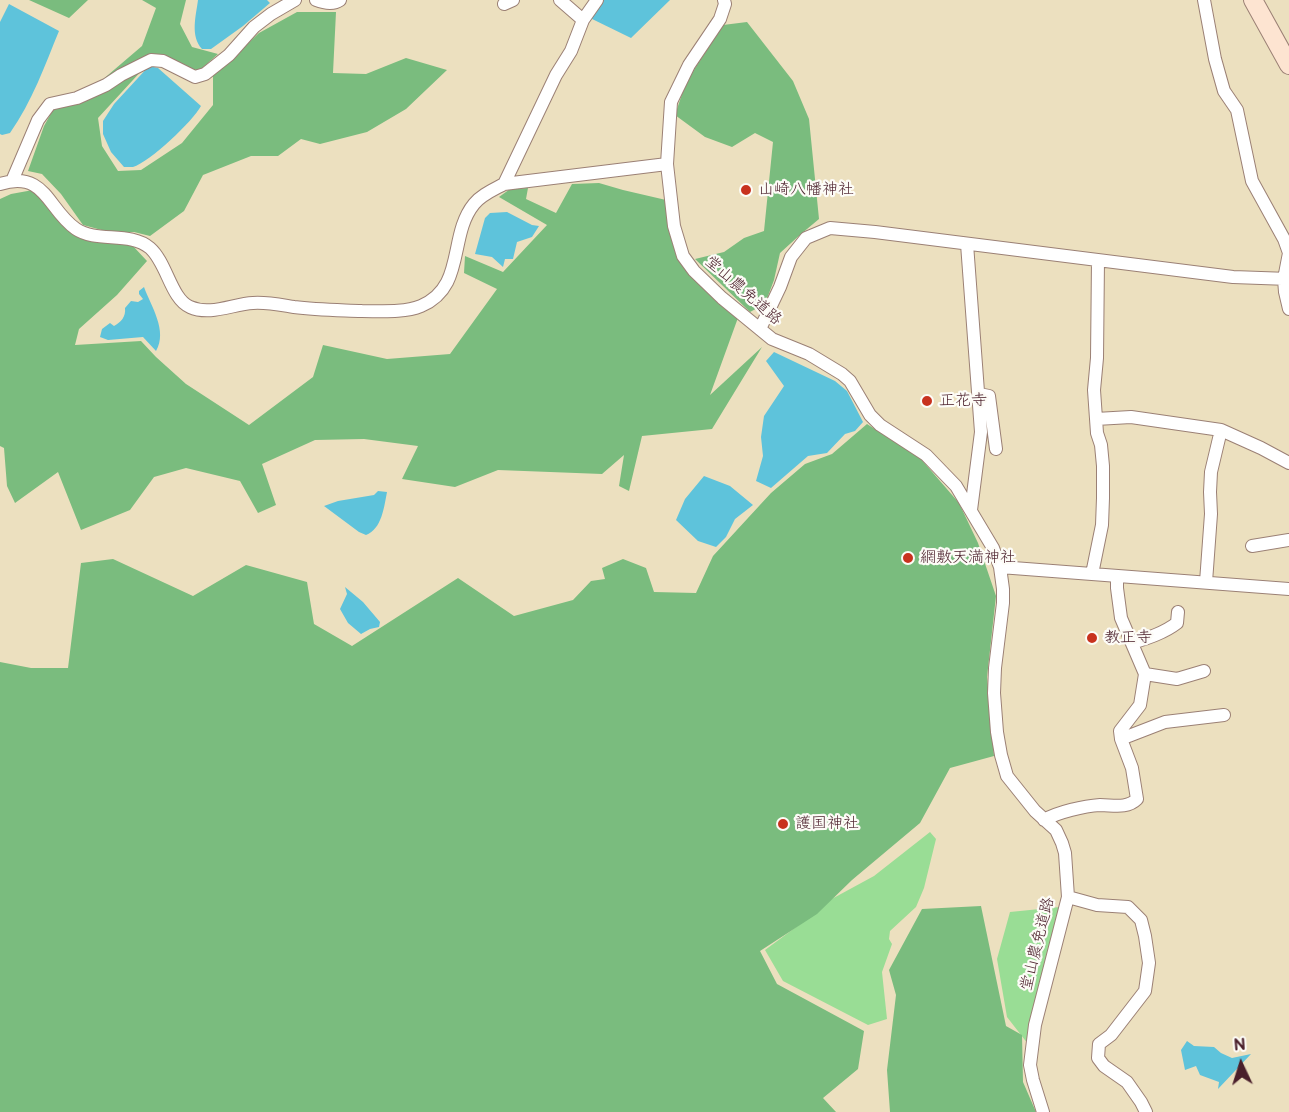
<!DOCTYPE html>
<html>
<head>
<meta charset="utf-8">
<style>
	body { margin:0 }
	#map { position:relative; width:1289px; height:1112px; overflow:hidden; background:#ece0bf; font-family:"Balsamiq Sans",sans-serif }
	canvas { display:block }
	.north { position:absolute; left:1211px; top:1034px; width:60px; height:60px; -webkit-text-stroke:4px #fdfcf7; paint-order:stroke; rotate:356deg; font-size:16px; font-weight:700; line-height:24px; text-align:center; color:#4a1f2b }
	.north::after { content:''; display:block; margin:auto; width:21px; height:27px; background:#4a1f2b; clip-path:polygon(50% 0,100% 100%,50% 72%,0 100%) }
</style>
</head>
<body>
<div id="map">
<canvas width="1289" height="1112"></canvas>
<div class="north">N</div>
</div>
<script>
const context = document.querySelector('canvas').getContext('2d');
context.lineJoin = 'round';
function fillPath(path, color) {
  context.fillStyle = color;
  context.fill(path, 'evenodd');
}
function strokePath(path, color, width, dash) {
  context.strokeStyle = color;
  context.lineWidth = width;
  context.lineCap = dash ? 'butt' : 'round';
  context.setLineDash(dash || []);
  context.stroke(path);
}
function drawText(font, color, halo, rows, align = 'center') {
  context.font = font + ' "Balsamiq Sans","Klee One",sans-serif';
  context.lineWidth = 4.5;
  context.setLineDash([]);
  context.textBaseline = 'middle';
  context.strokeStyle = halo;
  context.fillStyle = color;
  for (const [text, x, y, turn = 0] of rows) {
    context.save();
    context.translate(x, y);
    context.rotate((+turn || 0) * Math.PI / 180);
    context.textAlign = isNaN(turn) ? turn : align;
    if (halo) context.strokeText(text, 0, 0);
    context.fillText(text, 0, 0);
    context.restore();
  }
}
fillPath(new Path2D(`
	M930 832 936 839 924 888 916 907 890 931 889 939 892 944 882 972 887 1019 868 1025 783 981 765 950 807 919 828 901 874 876Z
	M1060 907 1028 1044 1007 1017 997 959 1010 912Z`), '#99dd95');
fillPath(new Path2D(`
	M29 0H88L69 18Z
	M142 0H186L180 24 192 47 218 54 199 71 157 56 101 81 142 46 156 8Z
	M297 12H336L333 73 366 74 406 58 447 70 406 109 367 132 320 144 301 139 278 156H251L203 175 184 211 150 236 134 232H109L83 225 61 194 42 174 28 171 44 126 54 108 144 68 98 118 102 146 118 171 141 170 182 143 213 105V76L259 33Z
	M747 22 793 81 809 119 819 219 801 234 780 253 774 280 765 304 750 312 695 259 724 252 744 238 764 231 773 142 755 133 732 147 705 137 675 115 686 82 723 25Z
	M599 183 623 190 666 200 673 245 696 281 739 315 710 395 762 347 712 429 642 436 629 491 619 486 624 455 602 474 498 470 455 487 402 479 418 446 364 439 315 440 262 464 276 505 258 513 240 481 186 468 154 477 130 510 81 530 58 472 15 503 7 486 4 448 0 446V199L11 194 33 190 75 235 132 245 147 261 117 295 79 329 75 345 141 341 156 357 186 384 249 425 313 377 323 345 387 359 450 354 497 289 464 273 465 256 503 272 547 225 499 197 510 189 528 188 526 199 556 213 572 184Z
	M867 424 921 459 959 503 978 543 996 596 987 677 994 756 950 768 920 823 852 880 817 914 760 951 777 984 864 1031 858 1069 823 1098 836 1112H0V662L31 668H68L81 563 113 559 193 596 246 565 307 582 314 624 352 646 458 578 514 616 573 600 591 581 605 579 602 568 623 559 646 568 654 592 696 593 713 556 771 493 805 464 832 454Z
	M981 906 1006 1026 1022 1035 1023 1082 1036 1112H890L887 1070 896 995 889 970 922 909Z`), '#7abc7e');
fillPath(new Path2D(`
	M198 0H267L270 3 243 26 211 49H202C190 36 196 16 198 0Z
	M600 0H670L631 38 588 17Z
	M9 4 59 31C45 65 32 102 10 133L2 135 0 134V22Z
	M149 66 158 68 201 106C193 121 150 162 133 167 131 167 126 167 124 167L111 152 103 134V121L114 104Z
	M507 212 532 225 539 226 532 237 517 242 513 259H505L503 267 492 257 475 254 485 218 490 213Z
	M144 287C151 306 168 331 156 351L143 337 108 340 100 337 102 329 110 323 114 326C121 322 126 317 125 308L131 301 138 302 143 299 139 294V291Z
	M774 352 835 381 847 391 863 422 855 431 845 434 827 453 808 456 771 488 756 481 763 456 761 437 764 416 784 386 766 361Z
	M704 476 730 486 753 505 735 519 726 537 716 547 698 541 676 520 685 499Z
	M378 491 387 492C384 507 382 529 366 535L359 532 324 506 338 501 374 495Z
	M345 587 363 602 380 622 379 627 370 629 361 634 348 623 340 609 347 594Z
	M1187 1041 1194 1046 1214 1047 1221 1053 1232 1058 1251 1054 1218 1089 1219 1082 1200 1075 1196 1066 1185 1070 1181 1050Z`), '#5ec3db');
const street = new Path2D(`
	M316 0C324 3 333 5 340 0
	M560 0 583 20
	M1204 0 1215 59 1224 91 1237 110 1252 181 1284 239 1289 253 1284 279 1285 292 1289 309
	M504 4 513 0
	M667 164 671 102 689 65 720 19 725 4 724 0
	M12 181 38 120 50 104 77 98 106 85 121 75 151 60 163 61 195 77 205 74 229 55 254 27 271 14 295 0
	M0 184C46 170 47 209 76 229 97 243 130 231 150 248 167 263 171 299 190 307 210 316 233 304 253 303 267 302 281 305 294 307 317 310 339 310 362 311 381 311 404 313 421 306 466 287 448 236 474 204 481 195 493 190 504 184L667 164 674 226 683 256 694 271 722 298 772 339 809 354 842 374 850 381 870 415 880 425 926 455 956 486 993 548 1000 567 1003 589V603L995 668 994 693 997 732 1001 755 1007 776 1035 811 1056 830 1062 843 1065 853 1068 897 1035 1025 1030 1065 1033 1080 1043 1112
	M504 184 556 75 571 51 583 20 597 0
	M967 244 981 432 971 510
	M760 329 780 287 791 257 806 238 830 228 875 232 1233 277 1289 279
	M979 394 989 396 996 449
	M1096 419 1131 417 1221 430 1261 448 1289 463
	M1252 546 1289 540
	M1000 567 1289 589
	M1092 574 1102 525 1103 498V466L1101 445 1097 433 1094 390 1097 358 1098 260
	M1206 582 1211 514 1210 492 1211 472 1221 430
	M1132 643C1148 638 1164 633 1177 623L1178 612
	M1145 674 1177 679 1204 671
	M1121 739 1165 722 1224 715
	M1044 820C1058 812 1084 806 1100 805 1113 805 1127 809 1137 799L1132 768 1121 739 1120 731 1140 705 1145 674 1121 618 1117 588V576
	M1068 897 1097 905 1128 907 1141 920 1145 936 1149 963 1145 991 1111 1035 1099 1044 1098 1058 1104 1066 1127 1082 1141 1102 1146 1112`);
const secondary = new Path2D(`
	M1253 0 1289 65`);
strokePath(street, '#9b8075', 14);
strokePath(secondary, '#9b8075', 20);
strokePath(street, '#fff', 12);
strokePath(secondary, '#fde4d1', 18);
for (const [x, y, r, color] of [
	[746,190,6,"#c8321e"],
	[927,401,6,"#c8321e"],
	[908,558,6,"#c8321e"],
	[1092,638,6,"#c8321e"],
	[783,824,6,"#c8321e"]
]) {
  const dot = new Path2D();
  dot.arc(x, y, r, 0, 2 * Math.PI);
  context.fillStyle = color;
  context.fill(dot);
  strokePath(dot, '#fdfcf7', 2);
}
drawText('16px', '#4a1f2b', '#fdfcf7', [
	["山崎八幡神社",758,190],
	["正花寺",939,401],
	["網敷天満神社",920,558],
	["教正寺",1104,638],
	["護国神社",795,824]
], 'left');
drawText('16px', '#4a1f2b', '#fdfcf7', [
	["堂山農免道路",743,291,41],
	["堂山農免道路",1038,944,-76]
]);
</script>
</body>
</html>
